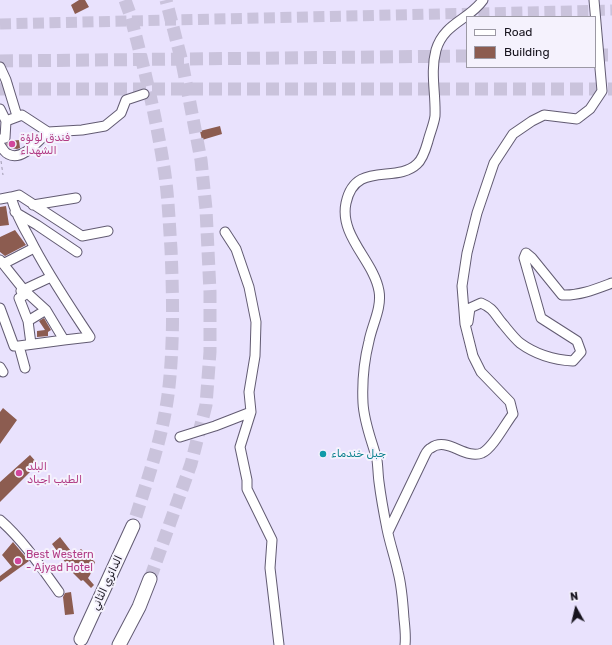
<!DOCTYPE html>
<html>
<head>
<meta charset="utf-8">
<style>
	body { margin:0 }
	#map { position:relative; width:612px; height:645px; overflow:hidden; background:#e9e2fd; font-family:Rubik,sans-serif }
	canvas { display:block }
	.legend { position:absolute; left:466px; top:16px; width:130px; height:52px; box-sizing:border-box; background:#f5f2fd; border:1px solid #9c99a4; margin:0; padding:5px 7px; list-style:none; font-size:12px; color:#17141e }
	.legend li { display:flex; align-items:center; gap:8px; height:20px }
	.legend b { width:20px; border:1px solid #9c99a4 }
	.north { position:absolute; left:556px; top:589px; width:40px; height:40px; -webkit-text-stroke:3px #f5f2fd; paint-order:stroke; rotate:352deg; font-size:11px; font-weight:700; line-height:16px; text-align:center; color:#17141e }
	.north::after { content:''; display:block; margin:auto; width:14px; height:18px; background:#17141e; clip-path:polygon(50% 0,100% 100%,50% 72%,0 100%) }
</style>
</head>
<body>
<div id="map">
<canvas width="612" height="645"></canvas>
<ul class="legend">
<li><b style="height:5px;background:#fff"></b>Road</li>
<li><b style="height:11px;background:#8c5c50"></b>Building</li>
</ul>
<div class="north">N</div>
</div>
<script>
const context = document.querySelector('canvas').getContext('2d');
context.lineJoin = 'round';
function fillPath(path, color) {
  context.fillStyle = color;
  context.fill(path, 'evenodd');
}
function strokePath(path, color, width, dash) {
  context.strokeStyle = color;
  context.lineWidth = width;
  context.lineCap = dash ? 'butt' : 'round';
  context.setLineDash(dash || []);
  context.stroke(path);
}
function drawText(font, color, halo, rows, align = 'center') {
  context.font = font + ' Rubik,Cairo,sans-serif';
  context.lineWidth = 4;
  context.setLineDash([]);
  context.textBaseline = 'middle';
  context.strokeStyle = halo;
  context.fillStyle = color;
  for (const [text, x, y, turn = 0] of rows) {
    context.save();
    context.translate(x, y);
    context.rotate((+turn || 0) * Math.PI / 180);
    context.textAlign = isNaN(turn) ? turn : align;
    if (halo) context.strokeText(text, 0, 0);
    context.fillText(text, 0, 0);
    context.restore();
  }
}
fillPath(new Path2D(`
	M79 0H85L89 7 75 14 71 5Z
	M220 126 222 134 202 140 200 131Z
	M19 140 20 148 17 149 10 148 6 144 10 141Z
	M6 206 9 225 0 226V207Z
	M15 230 26 245 5 256 0 252V237Z
	M44 318 51 330 48 332V336L37 337V331L45 330 39 321Z
	M3 408 17 420 0 444V412Z
	M30 455 38 464 0 502V482Z
	M60 537 74 555 81 549 95 562 90 575 88 578 94 585 91 588 83 580 81 581 73 573 52 544Z
	M13 542 29 561 0 582V576L12 567 2 555Z
	M71 592 74 614 65 615 63 597 65 593Z`), '#8c5c50');
strokePath(new Path2D(`
	M0 24 612 10`), '#cac3dc', 11, [11, 5.5]);
strokePath(new Path2D(`
	M125 0 130 14C143 63 155 112 163 162 168 190 169 220 171 249 173 297 174 347 168 395 162 440 146 483 133 526
	M595 55H612
	M0 61 467 56
	M0 89H612
	M150 579 191 464 206 405 210 352V292L206 209 201 160 182 62 166 0`), '#cac3dc', 13, [13, 6]);
const minor = new Path2D(`
	M0 67 6 80 17 116
	M6 121 22 115 48 132
	M0 139 5 138 6 121 0 109
	M0 145C2 148 5 153 8 154 22 162 39 140 48 132L82 130 105 126 121 113 126 100 144 94
	M11 197 19 195 82 236 108 231
	M0 199 11 197C15 212 22 225 30 239 47 273 69 305 90 337L64 340
	M33 205 76 198
	M15 212 37 225 77 252
	M225 232 236 249 249 287 256 322 255 356 249 392 251 412 240 447 247 480V489L272 540 270 568 279 645
	M0 260 24 290 46 310 64 340 19 346
	M3 264 34 248
	M0 308 14 346H19L25 368
	M28 321 46 310
	M468 322 470 308 481 303C495 309 494 314 503 324 508 330 514 338 520 343 535 354 555 360 573 361L581 352 577 341 541 318 524 258 526 253 532 258 562 295C579 296 596 289 612 283
	M31 344 28 321 19 298 23 296 21 291 51 277
	M0 367 3 372
	M180 437 215 426 251 412
	M0 520C23 540 41 567 59 592
	M388 532 425 455C426 453 428 449 431 448 447 436 465 460 482 453 493 448 505 424 513 414L510 402 481 372 473 356 465 324 462 286 467 253 477 213 494 163 513 134 532 121 544 115 577 119 590 109 602 91 594 0
	M405 645C406 636 405 628 404 619 403 604 402 587 398 572 395 558 390 544 387 529 384 514 381 498 379 482 378 475 378 467 377 460 372 441 364 423 363 403 362 383 364 361 369 341 372 325 382 308 379 291 374 261 339 236 346 203 355 160 396 184 417 164 423 159 426 148 428 141 430 133 434 124 435 116 436 94 430 72 436 50 444 23 469 20 483 0`);
const highway = new Path2D(`
	M81 639 133 526
	M119 645 139 607 150 579`);
strokePath(minor, '#625b72', 11);
strokePath(highway, '#625b72', 15);
strokePath(new Path2D(`
	M1 161 3 175`), '#a09aaf', 1, [3, 3]);
strokePath(minor, '#fff', 9);
strokePath(highway, '#fff', 13);
for (const [x, y, r, color] of [
	[12,144,4,"#d1479c"],
	[323,454,4,"#0f9aa8"],
	[19,473,4,"#d1479c"],
	[18,561,4,"#d1479c"]
]) {
  const dot = new Path2D();
  dot.arc(x, y, r, 0, 2 * Math.PI);
  context.fillStyle = color;
  context.fill(dot);
  strokePath(dot, '#f5f2fd', 1.5);
}
drawText('11px', '#b23c85', '#f5f2fd', [
	["فندق لؤلؤة",20,138],
	["الشهداء",20,151],
	["البلد",27,467],
	["الطيب اجياد",27,480],
	["Best Western",26,555],
	["- Ajyad Hotel",26,568]
], 'left');
drawText('11px', '#0d838f', '#f5f2fd', [
	["جبل خندماء",331,454]
], 'left');
drawText('11px', '#17141e', '#f5f2fd', [
	["الدائري الثاني",107,583,-65]
]);
</script>
</body>
</html>
